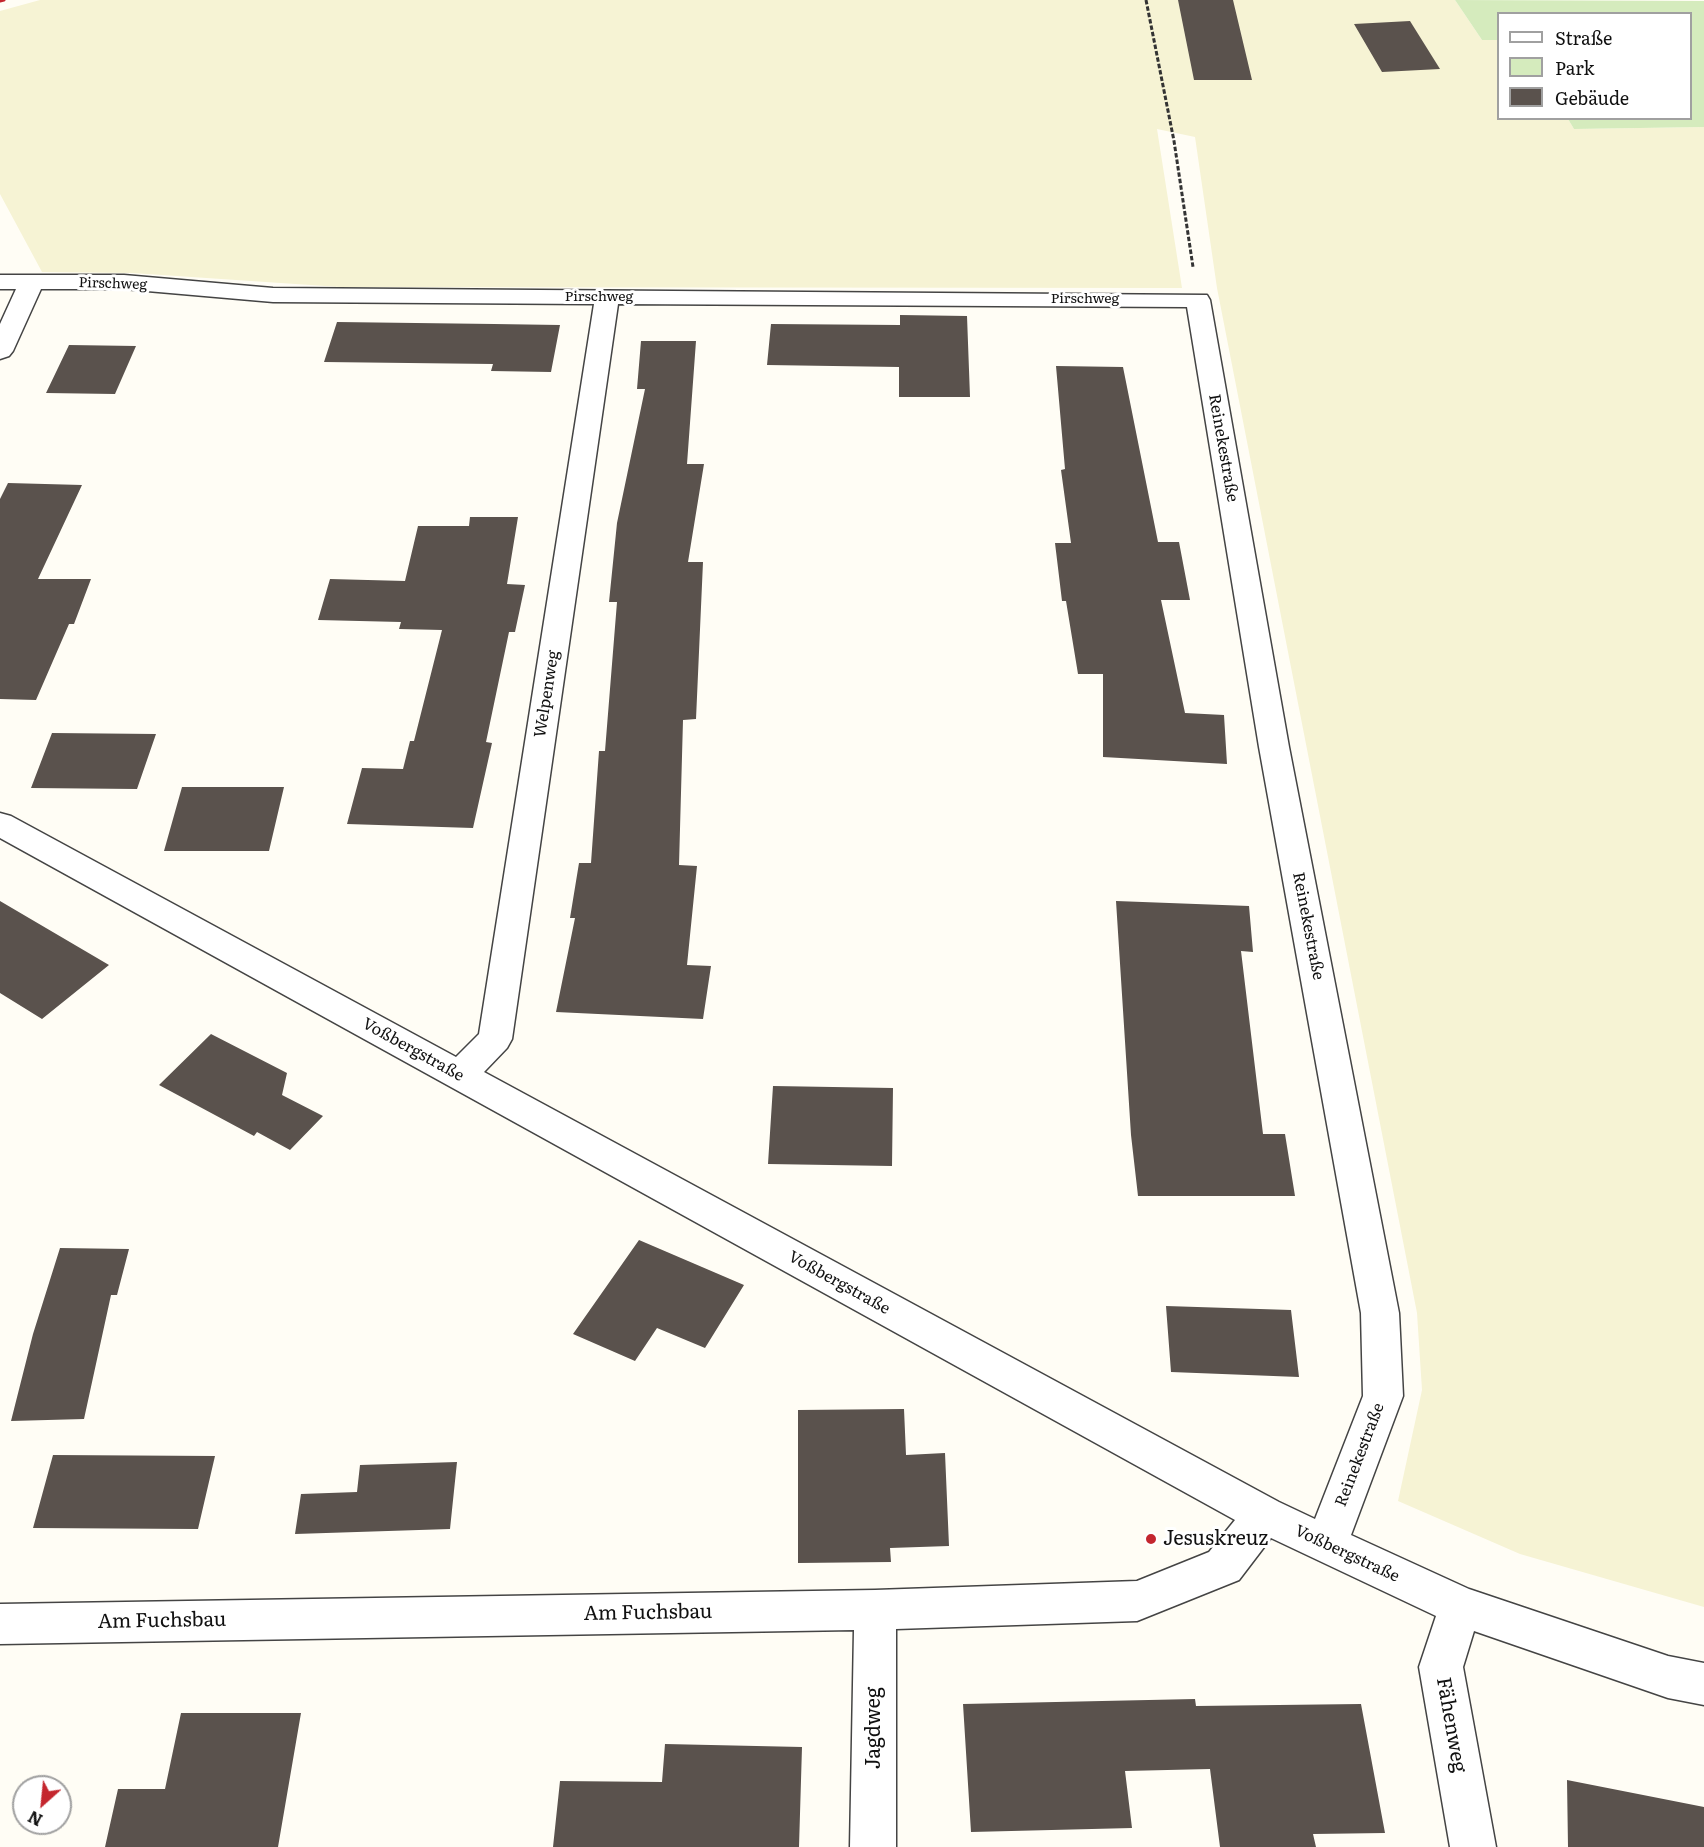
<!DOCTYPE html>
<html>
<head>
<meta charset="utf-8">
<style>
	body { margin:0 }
	#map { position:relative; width:1704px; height:1847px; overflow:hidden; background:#fffdf5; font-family:Literata,serif }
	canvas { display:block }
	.legend { position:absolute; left:1497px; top:12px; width:195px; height:108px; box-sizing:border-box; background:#fff; border:2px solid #a0a0a0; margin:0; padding:8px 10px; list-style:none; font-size:18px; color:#111 }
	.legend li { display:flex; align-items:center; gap:12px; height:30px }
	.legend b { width:30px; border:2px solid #a0a0a0 }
	.north { position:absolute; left:12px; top:1775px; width:60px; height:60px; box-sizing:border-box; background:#fff; border:2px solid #a0a0a0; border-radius:50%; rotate:207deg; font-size:16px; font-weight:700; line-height:24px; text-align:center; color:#111 }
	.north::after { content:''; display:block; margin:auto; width:21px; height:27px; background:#c4262e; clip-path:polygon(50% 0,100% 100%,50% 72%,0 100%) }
</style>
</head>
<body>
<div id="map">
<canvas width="1704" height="1847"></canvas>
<ul class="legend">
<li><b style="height:8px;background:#fff"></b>Straße</li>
<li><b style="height:16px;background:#d5ebbd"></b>Park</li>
<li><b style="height:16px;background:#5a524d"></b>Gebäude</li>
</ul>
<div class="north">N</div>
</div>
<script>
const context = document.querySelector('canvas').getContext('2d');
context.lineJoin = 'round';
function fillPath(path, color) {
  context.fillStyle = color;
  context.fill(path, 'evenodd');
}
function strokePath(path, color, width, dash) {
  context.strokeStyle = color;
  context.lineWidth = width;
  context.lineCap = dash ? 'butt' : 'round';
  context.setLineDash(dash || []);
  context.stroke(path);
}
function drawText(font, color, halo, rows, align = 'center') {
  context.font = font + ' Literata,serif';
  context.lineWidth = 6;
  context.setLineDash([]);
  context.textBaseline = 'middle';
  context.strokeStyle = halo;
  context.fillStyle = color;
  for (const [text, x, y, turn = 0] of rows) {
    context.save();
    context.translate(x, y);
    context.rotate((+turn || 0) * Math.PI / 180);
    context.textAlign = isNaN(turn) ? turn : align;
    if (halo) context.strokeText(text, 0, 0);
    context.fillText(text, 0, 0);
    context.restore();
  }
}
fillPath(new Path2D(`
	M40 0H1455L1482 40H1498V118L1568 119 1574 129 1704 127V1607L1520 1554 1398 1501 1422 1390 1417 1313 1217 288 1195 137 1157 129 1182 288 340 287 132 273 42 272 0 194V11Z`), '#f6f3d4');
fillPath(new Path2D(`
	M1455 0 1704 1V127L1574 129 1568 119 1690 118V14H1498V40H1482Z`), '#d5ebbd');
fillPath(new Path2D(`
	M1178 0H1233L1252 80H1194Z
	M1410 21 1440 69 1382 72 1354 24Z
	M900 315 967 316 970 397H899V367L767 365 771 324 900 325Z
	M337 322 494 324 560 325 551 372 491 371 493 364 324 362Z
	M641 341H696L687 464H704L688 562H703L696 719 683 720 679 865 697 866 687 965 711 966 703 1019 556 1012 575 918H570L579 863H591L599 751H605L617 602H609L617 523 645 389H637Z
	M69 345 136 346 115 394 46 393Z
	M1056 366 1123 367 1158 542H1179L1190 600H1161L1185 713 1224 715 1227 764 1103 757V674H1078L1066 601H1062L1055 543H1071L1061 470 1065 469Z
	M8 483 82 485 38 579H91L74 624H69L36 700 0 699V499Z
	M470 517H518L507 584 525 585 515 632H509L486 742 492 743 473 828 347 824 362 768 403 769 410 741H414L442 630 399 629 401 622 318 620 330 579 405 581 418 526H469Z
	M52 733 156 734 137 789 31 788Z
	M182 787H284L269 851H164Z
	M0 901 109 965 42 1019 0 993Z
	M1116 901 1249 906 1253 952 1241 951 1263 1134H1285L1295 1196H1138L1131 1135Z
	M211 1034 287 1073 282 1095 323 1116 290 1150 257 1132 254 1136 159 1085Z
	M773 1086 893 1088 892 1166 768 1164Z
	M639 1240 744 1285 705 1348 657 1328 635 1361 573 1334Z
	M60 1248 129 1249 117 1295H111L84 1419 11 1421 33 1334Z
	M1166 1306 1291 1310 1299 1377 1171 1372Z
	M904 1409 906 1455 945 1453 949 1546 890 1548 891 1562 798 1563V1410Z
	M53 1455 215 1456 198 1529 33 1528Z
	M457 1462 450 1529 295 1534 301 1494 357 1492 360 1465Z
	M1195 1699 1196 1706 1361 1704 1385 1833 1313 1834 1316 1847H1220L1210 1769 1125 1771 1132 1828 971 1832 963 1704Z
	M181 1713H301L278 1847H105L118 1789H165Z
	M665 1744 802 1747 799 1847H553L560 1781 662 1782Z
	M1567 1780 1704 1807V1847H1568Z`), '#5a524d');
const minor = new Path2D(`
	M0 275H124L273 288 1207 295 1210 300 1289 747 1399 1313 1403 1396 1351 1535 1469 1589 1668 1656 1704 1663V1705L1668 1698 1474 1631 1463 1667 1496 1847H1450L1419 1667 1436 1616 1271 1538 1239 1580 1137 1621 896 1629V1847H850L854 1630 0 1644V1604L875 1590 1137 1581 1209 1552 1235 1520 0 838V813L11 816 456 1057 479 1034 594 304 273 302 124 289H41L13 351 9 356 0 359V324L16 289H0ZM618 304 1187 307 1259 747 1361 1313 1363 1396 1315 1519 1279 1502 484 1072 507 1048 512 1039Z`);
strokePath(minor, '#444', 3);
strokePath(new Path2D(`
	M1146 0 1174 141 1193 267`), '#333', 3, [4.5, 2]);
fillPath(minor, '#fff');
strokePath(new Path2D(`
	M0 1 4 0`), '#c4262e', 3);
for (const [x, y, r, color] of [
	[1151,1539,6,"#c4262e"]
]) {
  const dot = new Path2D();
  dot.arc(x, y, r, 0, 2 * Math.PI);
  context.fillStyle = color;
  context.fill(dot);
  strokePath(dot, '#fff', 2);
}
drawText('14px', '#111', '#fff', [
	["Pirschweg",113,284,2],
	["Pirschweg",599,297],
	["Pirschweg",1085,299]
]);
drawText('16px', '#111', '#fff', [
	["Reinekestraße",1223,448,80],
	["Welpenweg",547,694,-81],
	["Reinekestraße",1308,926,79],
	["Voßbergstraße",413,1050,29],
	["Voßbergstraße",839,1283,29],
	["Reinekestraße",1360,1455,-69],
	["Voßbergstraße",1347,1554,25]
]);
drawText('20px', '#111', '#fff', [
	["Jesuskreuz",1163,1539]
], 'left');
drawText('20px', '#111', '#fff', [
	["Am Fuchsbau",648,1613,-1],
	["Am Fuchsbau",162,1621,-1],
	["Fähenweg",1451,1725,80],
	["Jagdweg",874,1728,-90]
]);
</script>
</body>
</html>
